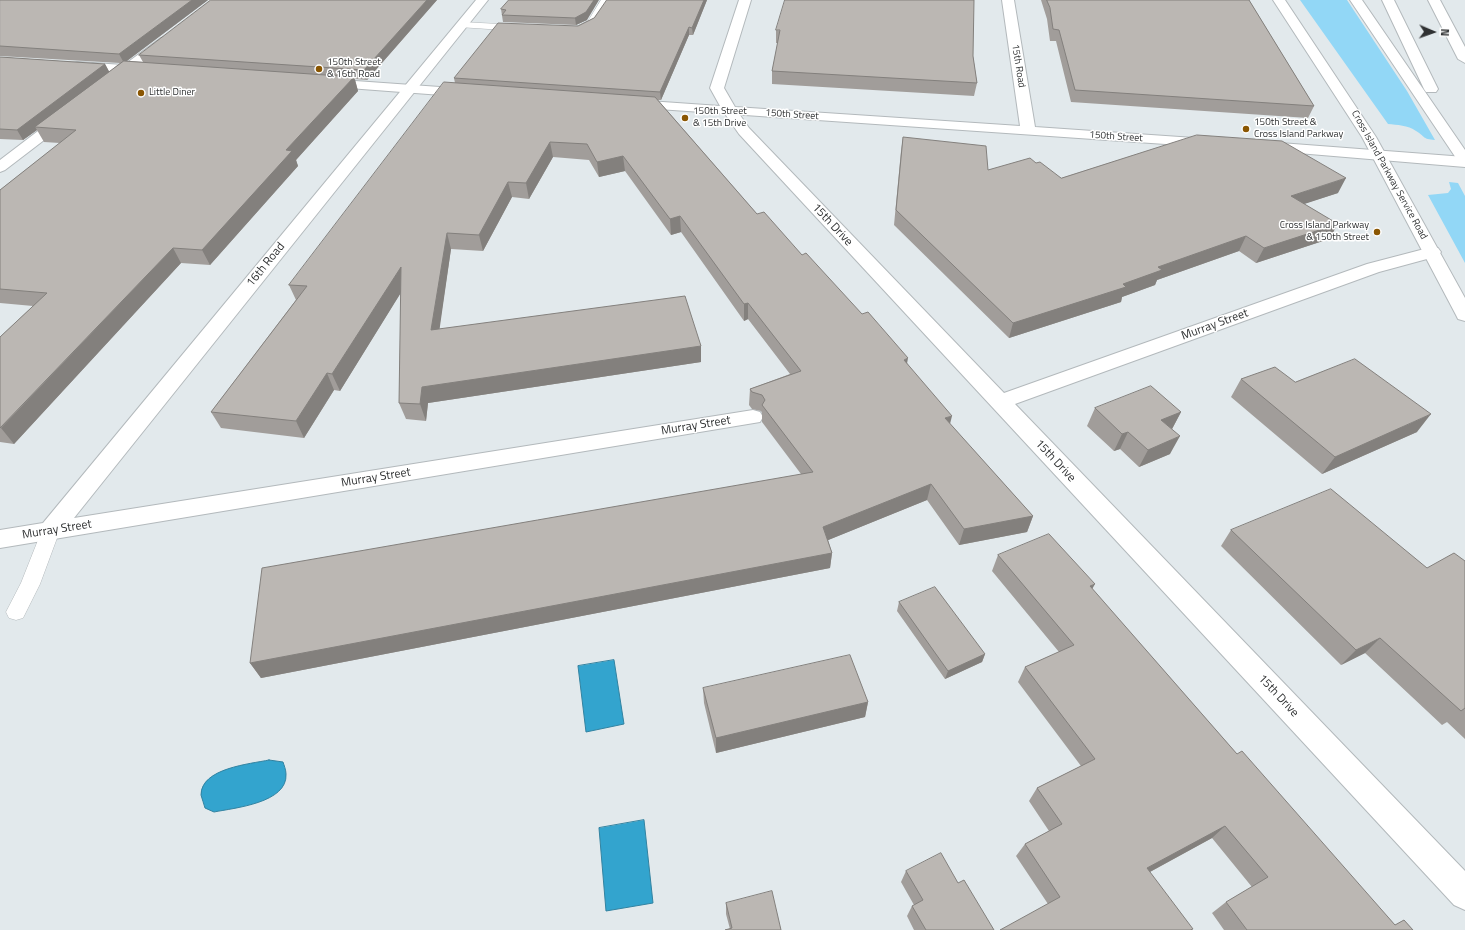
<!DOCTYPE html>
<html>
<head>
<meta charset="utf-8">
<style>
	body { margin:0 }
	#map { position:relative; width:1465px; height:930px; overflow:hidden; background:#e2e9ec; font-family:"Titillium Web",sans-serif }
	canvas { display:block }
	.north { position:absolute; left:1413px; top:12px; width:40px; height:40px; -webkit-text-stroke:3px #fff; paint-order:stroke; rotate:92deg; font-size:11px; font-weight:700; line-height:16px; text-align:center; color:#303233 }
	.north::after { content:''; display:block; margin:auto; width:14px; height:18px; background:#303233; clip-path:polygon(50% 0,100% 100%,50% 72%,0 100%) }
</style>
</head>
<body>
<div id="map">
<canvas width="1465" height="930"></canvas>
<div class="north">N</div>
</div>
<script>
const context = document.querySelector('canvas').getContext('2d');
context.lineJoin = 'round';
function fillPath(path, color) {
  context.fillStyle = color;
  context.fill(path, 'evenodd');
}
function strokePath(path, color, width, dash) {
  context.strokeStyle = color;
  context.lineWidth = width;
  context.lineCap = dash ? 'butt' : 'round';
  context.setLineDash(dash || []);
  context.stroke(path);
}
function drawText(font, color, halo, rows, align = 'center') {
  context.font = font + ' "Titillium Web",sans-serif';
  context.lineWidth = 3;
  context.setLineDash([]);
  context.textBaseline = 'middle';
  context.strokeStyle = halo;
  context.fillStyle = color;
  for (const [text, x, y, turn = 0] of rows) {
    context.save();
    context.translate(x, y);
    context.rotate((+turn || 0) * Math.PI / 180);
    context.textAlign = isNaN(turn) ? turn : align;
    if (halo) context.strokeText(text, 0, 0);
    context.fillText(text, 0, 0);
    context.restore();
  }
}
fillPath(new Path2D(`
	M1300 0H1347L1407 91 1435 140C1422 139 1426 137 1416 131 1408 125 1397 125 1388 124Z
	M1449 182 1458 183 1465 196V263L1428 195 1448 193 1451 189Z`), '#92d7f6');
const water = new Path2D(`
	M614 660 624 724 586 732 578 666Z
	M269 760 283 762C284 765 286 770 286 774 288 803 234 808 214 812L205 808C204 804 202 799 201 795 201 768 250 764 269 760Z
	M644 820 653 903 606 911 599 828Z`);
fillPath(water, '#33a4ce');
strokePath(water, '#3282a0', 1);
const service = new Path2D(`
	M601 0H611C603 12 591 37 573 32L571 30 573 28 588 21Z
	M462 22 518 25 523 28 518 31 459 27 457 25Z
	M51 523 57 525 60 530 40 584 23 618 16 620 9 618 6 612 21 583 42 530 45 525Z`);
const minor = new Path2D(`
	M476 0H488L74 518 753 410 760 412 763 417 760 422 0 548V530L43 523Z
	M165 37 171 41 169 44 132 72 77 70 72 69 70 66 72 63 77 62 124 65 161 38Z
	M730 107 735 108 749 128 1004 393 1367 264 1432 247 1438 248 1441 252 1438 256 1379 272 1015 404 1465 871V910L1454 905 739 134 723 111 725 108Z`);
const tertiary = new Path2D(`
	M739 0H751L724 88 735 107 1020 126 1002 0H1014L1035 127 1209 139 1214 140 1216 143 1214 146 1209 147 629 107 627 104 629 101 634 100 720 106 710 88Z
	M327 79 468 89 473 90 475 93 473 96 468 97 322 86 320 83 322 80Z
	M64 114 69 115 71 118 69 121 5 170 0 172V160L59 115Z
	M1267 142 1465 157V167L1262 150 1259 147 1262 144Z`);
const secondary = new Path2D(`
	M1273 0H1285L1376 137 1465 298V321L1458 319 1456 315 1362 137Z`);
const motorway = new Path2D(`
	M1350 0H1362L1465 150V166L1460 164Z
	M1382 0H1394L1438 89 1436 92H1426L1424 89Z
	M1428 0H1440L1465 47V63L1458 59Z`);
strokePath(service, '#b3b9bc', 1);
strokePath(minor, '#b3b9bc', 2);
strokePath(tertiary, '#b3b9bc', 2);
strokePath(secondary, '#b3b9bc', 2);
strokePath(motorway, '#b3b9bc', 2);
fillPath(service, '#fff');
fillPath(minor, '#fff');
fillPath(tertiary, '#fff');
fillPath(secondary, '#fff');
fillPath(motorway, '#fff');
fillPath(new Path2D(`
	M0 0H208L127 61 143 62 139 55 211 0H437L367 80 355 79 358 91 296 160 298 166 210 265 181 263 14 444 0 442V337L33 306 0 303V190L60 143 44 142 37 130 23 140 0 139V57L105 64 109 72 120 63 0 56Z
	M509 0 587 20 576 25 503 22 501 9Z
	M607 0H707L693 35H689L661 100H658L757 214 802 255 907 363 950 424 1033 516 1027 532 959 545 927 500 828 540 832 553 830 568 261 678 250 663 801 474 762 422V413L761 411 752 409 749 405 750 389 790 374 748 319 744 321 681 232 671 235 625 171 599 177 589 160 553 157 529 199 512 197 483 251 451 249 439 329 701 346V362L428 403 426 421 406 419 399 403 401 292 340 391 334 390 304 438 221 428 211 412 296 300 289 285 455 83 454 78 578 26 594 18Z
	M1041 0H1249L1314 106 1308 118 1071 102 1056 41H1050L1047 19Z
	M776 30 973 56 977 83 974 96 772 84V71L778 43H776Z
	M903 137 988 170 1036 163 1061 178 1338 193 1303 204 1338 224 1329 239 1256 263 1239 251 1157 280 1155 285 1122 297 1121 302 1009 338 894 225 901 151Z
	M1241 379 1295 382 1417 432 1322 474 1231 397Z
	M1095 408 1181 412 1172 429 1170 454 1139 467 1120 449 1114 451 1087 426Z
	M1231 530 1427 568 1465 561V739L1447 722 1442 725 1365 653 1341 665 1221 546Z
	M998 555 1092 589 1237 754 1395 925 1404 920 1413 930H1224L1212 913 1226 902 1252 887 1212 838 1150 872 1048 904 1016 856 1025 844 1049 831 1029 801 1037 788 1081 766 1018 682 1025 667 1059 652 992 571Z
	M899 602 985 654 982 662 945 679 897 611Z
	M703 688 868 702 865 717 716 753 704 703Z
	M906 871 958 883 994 930H914L907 916 912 906 914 905 901 882Z
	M726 903 781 930 730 929 726 914Z`), '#a19d9a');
fillPath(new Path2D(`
	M192 0H208L124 63 119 54Z
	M427 0H437L367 80 364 70Z
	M594 0H599L587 20 576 25 575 18Z
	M704 0H707L693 35 692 28Z
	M689 27V35L661 100 660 92Z
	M105 64 110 73 35 127 37 130 23 140 17 130Z
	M354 77 358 91 296 160 298 166 210 265 202 250 286 150Z
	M550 142 553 157 529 199 526 183Z
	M623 156 625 171 599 177 597 162Z
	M1346 178 1338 193 1283 211 1291 196Z
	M508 182 512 197 483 251 479 235Z
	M680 216 681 232 671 235 670 219Z
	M1338 224 1329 239 1256 263 1264 248Z
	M447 233 451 249 437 347 431 330Z
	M1246 236 1239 251 1157 280 1155 285 1122 297 1121 302 1009 338 1013 323 1123 284 1158 267Z
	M173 248 181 263 14 444 1 428Z
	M401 267 407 283 340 391 332 374Z
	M748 303V319L744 321V304Z
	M701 346V362L428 403 426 421 420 404 422 387Z
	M908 358 905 375 904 360Z
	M327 373 334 390 304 438 296 421Z
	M1181 412 1172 429 1161 420Z
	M1431 414 1417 432 1322 474 1335 457Z
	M952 416 948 432 945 418Z
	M1128 432 1120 449 1114 451 1122 434Z
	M1180 436 1170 454 1139 467 1148 450Z
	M931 484 927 500 821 543 823 527Z
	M1033 516 1027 532 959 545 964 529Z
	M832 553 830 568 261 678 250 663Z
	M1095 584 1086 600 1090 586Z
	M1380 638 1365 653 1341 665 1356 650Z
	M985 654 982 662 945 679 948 671Z
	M868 702 865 717 716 753V738Z
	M1225 826 1212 838 1135 880 1147 868Z`), '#83807d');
const building = new Path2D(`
	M0 0H192L119 54 0 46Z
	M211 0H427L364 70 139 55Z
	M509 0H594L586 12 575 18 502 15 506 10 501 9Z
	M607 0H704L692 28 689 27 660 92 454 78 498 23 578 26 594 18Z
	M785 0H974L973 56 977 83 772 71 780 30H776Z
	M1047 0H1249L1314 106 1075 90 1059 30 1053 29 1050 8Z
	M0 57 105 64 17 130 0 129Z
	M124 61 354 77 286 150 292 151 202 250 173 248 0 428V337L47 293 0 289V190L76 130 35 127Z
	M444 82 655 97 757 214 764 212 802 255 806 253 862 314 868 312 908 358 904 360 952 416 945 418 1033 516 964 529 931 484 823 527 832 553 250 663 262 568 813 472 762 405 765 400 762 395 752 392 750 389 801 371 748 303 744 304 680 216 670 219 623 156 597 162 587 144 550 142 526 183 508 182 479 235 447 233 431 330 685 296 701 346 422 387 420 404 399 403 401 267 332 374 327 373 296 421 211 412 307 286 289 285Z
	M1197 135 1282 141 1346 178 1291 196 1338 224 1264 248 1246 236 1158 267 1162 270 1123 284 1126 287 1013 323 896 210 903 137 986 146 988 170 1030 158 1036 163 1040 162 1061 178Z
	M1355 359 1431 414 1335 457 1241 379 1275 367 1295 382Z
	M1151 386 1181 412 1161 420 1180 436 1148 450 1128 432 1122 434 1095 408Z
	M1331 489 1427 568 1454 553 1465 561V708L1461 711 1380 638 1356 650 1231 530Z
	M1049 534 1095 584 1090 586 1237 754 1242 751 1395 925 1404 920 1413 930H1247L1226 902 1268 877 1225 826 1147 868 1193 929 1190 930H1000L1060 897 1025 844 1062 824 1037 788 1095 759 1025 667 1074 645 998 555Z
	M935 587 985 654 948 671 899 602Z
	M850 655 868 702 716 738 703 688Z
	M941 853 958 883 964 880 994 930H926L912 906 923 900 906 871Z
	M772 891 781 930H725L732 928 726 903Z`);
fillPath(building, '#bbb7b3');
strokePath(building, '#83807d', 1);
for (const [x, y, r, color] of [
	[319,69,4,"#8a5602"],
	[141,93,4,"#8a5602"],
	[685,118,4,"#8a5602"],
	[1246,129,4,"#8a5602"],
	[1377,232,4,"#8a5602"]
]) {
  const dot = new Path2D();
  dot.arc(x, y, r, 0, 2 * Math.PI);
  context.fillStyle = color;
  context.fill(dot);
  strokePath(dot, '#fff', 1.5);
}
drawText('10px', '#303233', '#fff', [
	["150th Street",327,63],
	["& 16th Road",327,75],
	["Little Diner",149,93],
	["150th Street",693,112],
	["& 15th Drive",693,124],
	["150th Street &",1254,123],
	["Cross Island Parkway",1254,135],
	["Cross Island Parkway",1369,226,"right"],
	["& 150th Street",1369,238,"right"]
], 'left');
drawText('10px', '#303233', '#fff', [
	["15th Road",1018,66,81],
	["150th Street",792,115,4],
	["150th Street",1116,137,4],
	["Cross Island Parkway Service Road",1389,175,61]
]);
drawText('12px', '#303233', '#fff', [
	["15th Drive",832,225,47],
	["16th Road",266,265,-51],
	["Murray Street",1215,325,-20],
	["Murray Street",696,426,-9],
	["15th Drive",1055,461,47],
	["Murray Street",376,478,-9],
	["Murray Street",57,530,-9],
	["15th Drive",1278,696,47]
]);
</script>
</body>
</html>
